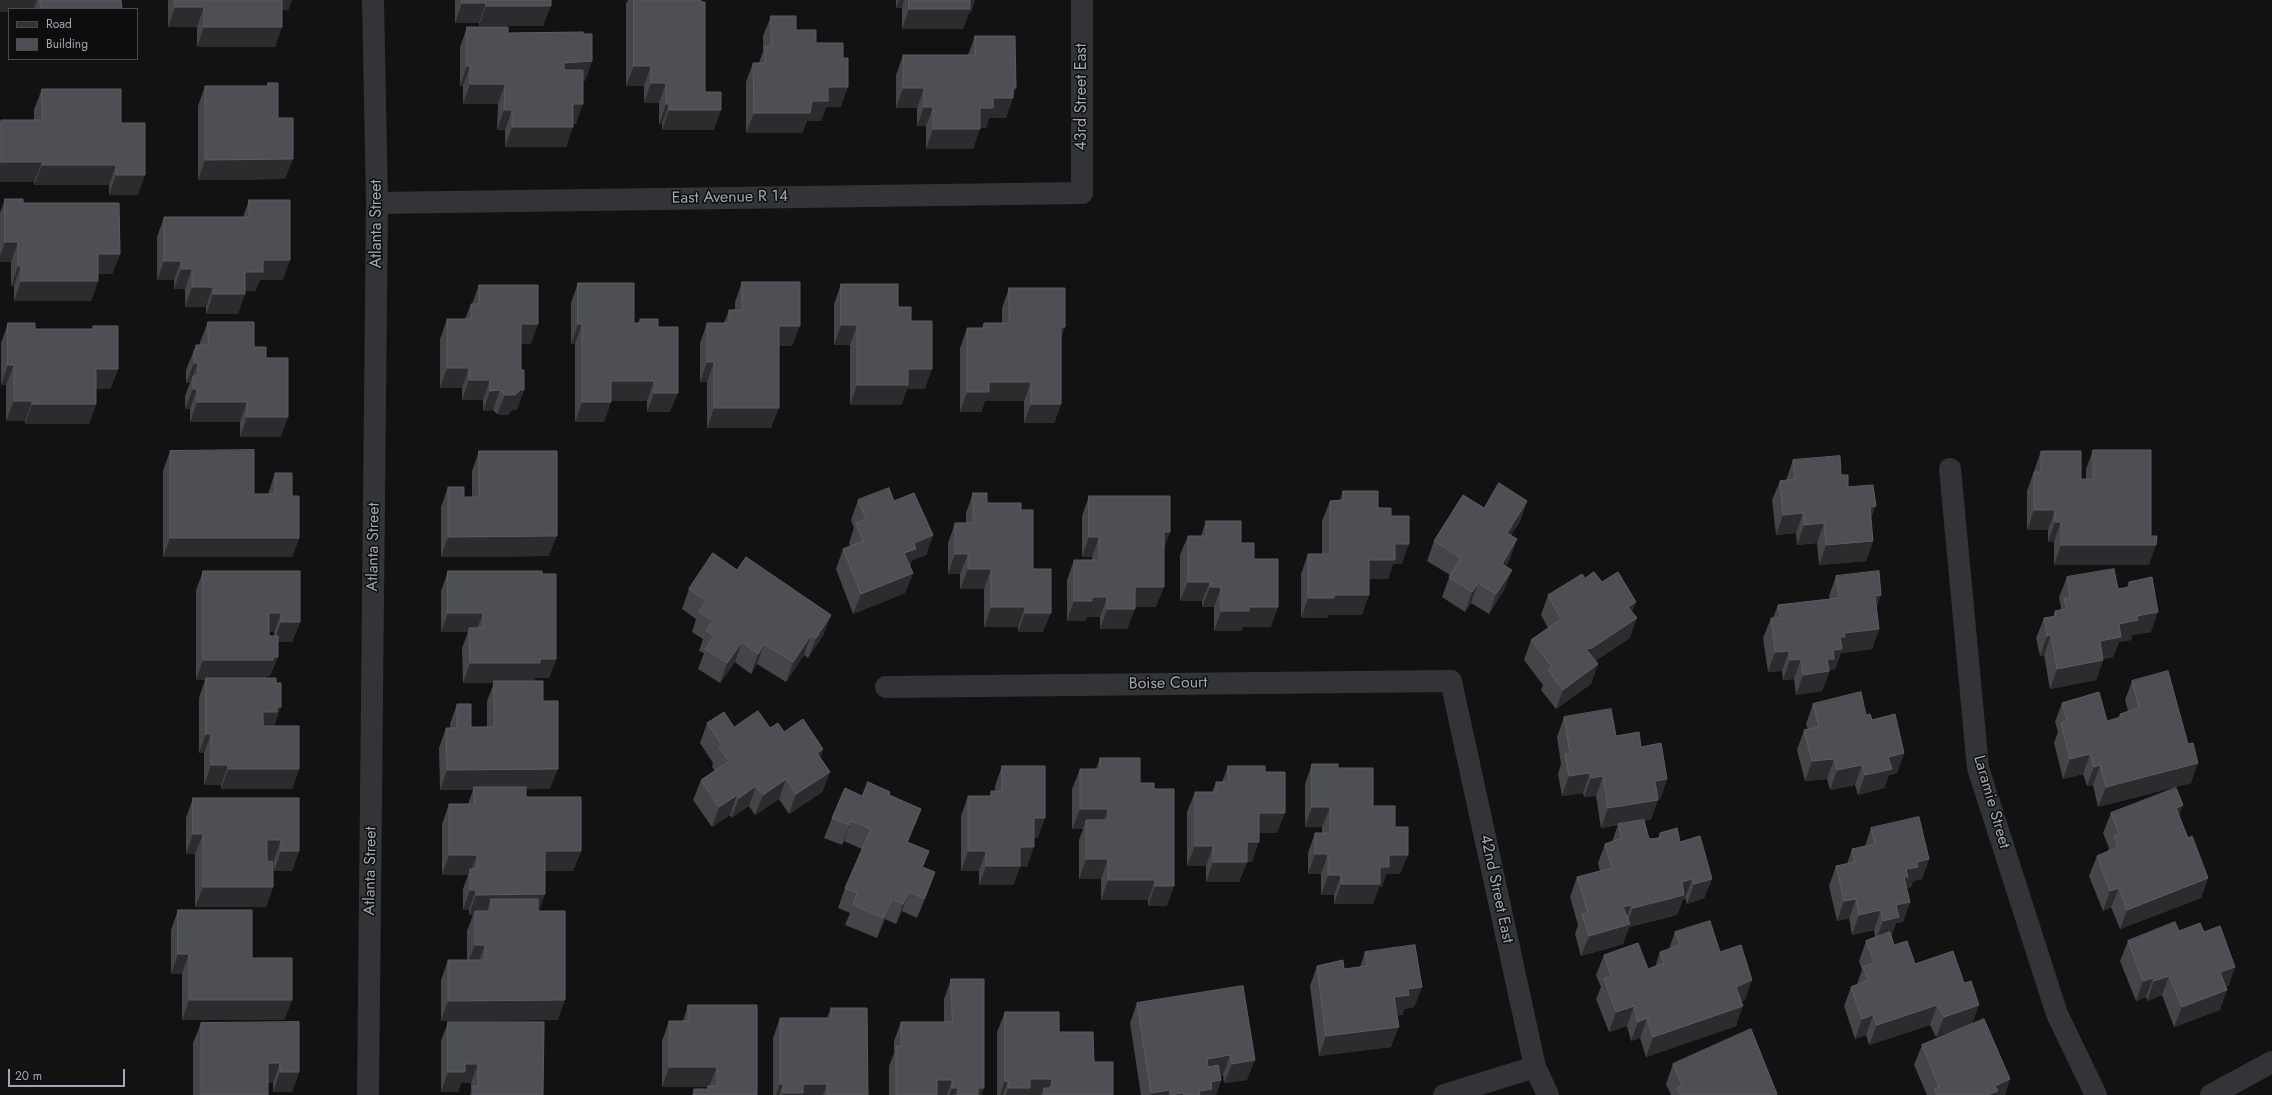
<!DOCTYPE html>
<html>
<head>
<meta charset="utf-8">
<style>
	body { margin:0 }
	#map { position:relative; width:2272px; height:1095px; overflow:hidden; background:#121213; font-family:Jost,sans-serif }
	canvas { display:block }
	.legend { position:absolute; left:8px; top:8px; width:130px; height:52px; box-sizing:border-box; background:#0d0d0e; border:1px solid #494b50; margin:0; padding:5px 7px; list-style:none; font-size:12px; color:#a2a9b4 }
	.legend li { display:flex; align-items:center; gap:8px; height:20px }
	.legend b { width:20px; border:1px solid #494b50 }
	.scale { position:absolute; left:8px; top:1069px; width:117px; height:18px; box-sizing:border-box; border:2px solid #a2a9b4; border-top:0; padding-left:5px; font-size:12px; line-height:14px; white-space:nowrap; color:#a2a9b4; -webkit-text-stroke:3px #0d0d0e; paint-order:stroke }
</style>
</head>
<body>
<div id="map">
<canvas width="2272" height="1095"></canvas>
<ul class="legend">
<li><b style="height:5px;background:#323438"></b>Road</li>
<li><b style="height:11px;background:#4d4f54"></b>Building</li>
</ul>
<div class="scale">20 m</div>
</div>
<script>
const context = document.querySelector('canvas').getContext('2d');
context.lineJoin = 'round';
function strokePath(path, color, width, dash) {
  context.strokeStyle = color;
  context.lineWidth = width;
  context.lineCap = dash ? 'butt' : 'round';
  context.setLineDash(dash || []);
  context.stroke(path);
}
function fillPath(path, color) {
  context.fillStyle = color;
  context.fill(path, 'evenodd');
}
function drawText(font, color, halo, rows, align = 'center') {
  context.font = font + ' Jost,sans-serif';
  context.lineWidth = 3;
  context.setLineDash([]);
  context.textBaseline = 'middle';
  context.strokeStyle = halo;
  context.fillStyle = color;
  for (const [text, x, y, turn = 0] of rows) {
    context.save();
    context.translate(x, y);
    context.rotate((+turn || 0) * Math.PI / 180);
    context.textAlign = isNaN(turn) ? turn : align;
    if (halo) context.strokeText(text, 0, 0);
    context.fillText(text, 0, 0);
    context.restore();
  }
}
strokePath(new Path2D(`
	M377 203 1082 193V0
	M1950 469 1978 768 2057 1014 2096 1095
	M886 687 1451 681 1535 1067 1548 1095
	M368 1095 377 203 373 0
	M1444 1095 1535 1067
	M2211 1095 2272 1062`), '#323438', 22);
fillPath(new Path2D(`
	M0 0H121L122 9H9V12H0Z
	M168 0H292L288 10H282L275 47H197V27H168Z
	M455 0H551L543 26H479V23H455Z
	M628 0H701L705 92 714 130H662V124H659V103H644V86H626V4Z
	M896 0H975L971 12H969L963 29H902V8H896Z
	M771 16 796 30 816 43 841 107H826L821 121H807L802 133H746V82L753 63H759L763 51V36Z
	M467 27 508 33 583 34 592 61 585 81H583L576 124H573L566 147H505V130H497L498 104H463V86H460V47Z
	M975 36 1013 96 1006 118H989L986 128H980L973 149H926V126H917V108H896V75L903 55H968Z
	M268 83 278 118 285 179 198 180V106L205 86H267Z
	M42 89 121 123 138 195H109V185H34V182H0V123L1 120H34V109Z
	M5 199 23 203 120 254 112 274H98V281L91 301H14V286H11V262H0V213Z
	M249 200 283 280H260L255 291H245L238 314H206V307H185V289H174V280H157V237L164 217H243Z
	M742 282 792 346H779L771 428H707V382H700V343L707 323H724L729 310H735V302Z
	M578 283 634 323H638L640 319 658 327 670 412H647V401H611L604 422H575V344H571V303Z
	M841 284 898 307 911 321 925 389H907L901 405H850V345H834V304Z
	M479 285 531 344H521L517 410H512L508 415 497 414 493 410 483 411V400H462V388H440V339L447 319H465L471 304H472Z
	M1009 288 1065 327 1061 338V404L1054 423H1024V401H985L981 412H960V348L967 328H982L984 323H1002V308Z
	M208 322 254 347 266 358 281 437H240V422H190V409H185V396L190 383H186V370L196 345H200V342Z
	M8 323 35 329H92L93 326 118 369 110 389H96V404L89 424H25V421H6V385H1V343Z
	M2093 450 2149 565H2054V542H2048V530H2027V491L2041 451 2081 479H2086V469Z
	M170 451 254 494H268L275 473 292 496 299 538 292 557H163V471Z
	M479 451 549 556 441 557V507L448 487 464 497H472V471Z
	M1793 460 1841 475 1848 487 1871 518 1873 541 1866 561 1819 565 1817 543 1797 545 1796 533 1776 535 1772 500 1780 481 1786 480Z
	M1343 491 1378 508 1391 516 1402 564H1393L1388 579H1369L1362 615H1328L1327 618H1301V574L1308 554H1322V521L1330 501 1340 500Z
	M973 493 987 503 1021 510 1033 569 1043 632H1018V627H984V589H960V574H948V543L955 523H966V513Z
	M1089 496 1164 549 1156 607H1135L1127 629H1100V617H1087L1085 621H1067V580L1074 560H1092V557H1082V516Z
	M858 500 894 501 933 535 926 555 912 560 910 566 913 573 905 593 853 614 836 569 843 549 850 547 849 543 854 528 851 520Z
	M1527 501 1520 521 1511 535 1510 559 1506 566 1504 590 1489 614 1471 603 1465 612 1442 597 1450 575 1427 561 1434 541 1484 508Z
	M1206 521 1241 543 1254 559 1271 627H1243L1241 631H1214V607H1202V601H1180V555L1188 536H1201Z
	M203 571 300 622 292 642H278V657L270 676H267L266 678 274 726 299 769 292 789H221V785H204V753H199V698L205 680H196V590ZM269 632H274V636H269Z
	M448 571 542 574 556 659 549 678H535L534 681 543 701 550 789H526V797L581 851 573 871H545L539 911 558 1020 441 1021V980L448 960H467V931L473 915H469V910H463V889L468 875H442V824L449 804H468L473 790H440L439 748 446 728H450V724L457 704 471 727H487V701L494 683H463L462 648 468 632H441V591Z
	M1836 576 1876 609 1879 629 1872 649 1841 653 1835 669 1830 670 1822 691 1796 695 1794 679 1783 680 1782 671 1768 672 1763 638 1771 618H1773L1778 605 1830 599 1829 596Z
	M2067 577 2118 589 2127 587 2129 582 2151 632 2132 635 2131 640 2119 642 2113 657 2103 659V660L2096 680 2050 689 2044 655 2040 656 2036 638 2044 618 2053 617 2055 611 2060 610 2061 608 2059 597Z
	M1585 578 1602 582 1632 612 1630 638 1595 661 1591 684 1556 709 1541 690 1543 685 1524 660 1531 640 1548 628 1541 615 1548 595Z
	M689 589 824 634 808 658 804 655 786 682 757 664 751 674 735 662 720 683 698 669 704 653 699 651 703 639 692 632 696 619 682 609Z
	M2132 681 2191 783 2098 807 2093 785 2087 786 2083 774 2063 779 2054 743 2058 732 2055 722 2062 703 2107 721 2118 718 2120 714 2128 711 2125 700Z
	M1813 704 1866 715 1904 753 1897 773 1889 775 1884 788 1858 795 1855 785 1830 790 1827 779 1805 781 1797 750 1804 730H1808L1806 724Z
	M1564 717 1616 736 1641 747 1667 779 1660 799H1658L1651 819 1644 821 1649 839 1658 838 1660 833 1680 842 1712 879 1704 898 1687 904 1685 898 1683 899 1677 915 1629 927 1623 944 1581 956 1575 934 1578 925 1570 897 1577 877 1600 871 1598 863 1605 844 1612 842 1618 825 1601 828 1596 796 1584 797 1583 793 1562 796 1558 774 1561 764 1557 737Z
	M707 723 734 727 770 728 784 732 823 749 820 757 830 772 822 792 789 814 779 799 755 815 749 806 731 818 730 815 712 827 693 800 701 780 715 771 712 767 713 763 700 743Z
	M1100 758 1140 783 1154 789 1167 906H1148V900H1101V879H1079V840L1083 829H1072V789L1080 769H1096Z
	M1312 764 1338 768 1373 806 1395 827 1400 874H1386L1382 887H1379L1373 904H1334V895H1321V874H1308V853L1315 833H1322V827H1305V784Z
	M1002 766 1038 838H1034L1027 867H1020L1013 885H979V871H961V816L968 796H990L991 791H995V786Z
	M1228 766 1265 772 1277 833H1259L1252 862H1247L1239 882H1206V866H1187V812L1195 792H1212L1216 782H1222Z
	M889 795 921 809 908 842 929 851 923 867 928 892 917 918 902 911 896 924 885 919 877 938 845 925 850 913 838 908 845 888 862 849 844 841 842 845 824 838 832 818 862 796Z
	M193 798H299V851L292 871H274V860H267L273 887 266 907H195V854H186V818Z
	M2111 813 2179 816 2188 838 2208 878 2201 898 2120 929 2111 907 2103 911 2089 876 2097 856 2108 851 2109 848 2103 833Z
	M1871 828 1929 859 1922 879 1913 881 1911 887 1906 888 1910 902 1903 922 1896 923 1891 936 1894 945 1915 964 1973 1024 2010 1079 2005 1095H1927L1914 1065 1922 1045 1961 1028 1936 1037 1930 1025 1869 1045 1866 1035 1855 1039 1844 1006 1851 987 1857 984 1862 970 1859 961 1866 941 1875 937 1874 930 1852 935 1849 918 1837 921 1829 886 1836 866 1847 864 1852 849 1865 846Z
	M178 910 252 958 292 1000 284 1020H182V974H171V930Z
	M2179 931 2204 932 2235 967 2228 986 2226 987 2220 1010 2174 1027 2162 995 2147 1001 2146 997 2136 1001 2120 961 2128 941Z
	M1675 932 1720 952 1745 1000 1741 1002 1736 1026 1646 1057 1640 1038 1631 1041 1627 1026 1609 1032 1596 999 1601 987 1596 975 1604 955 1648 969 1655 967 1660 952 1669 949Z
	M1365 952 1422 987 1414 1007 1404 1009 1402 1015H1397L1391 1047 1319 1056 1310 986 1317 966 1344 969 1360 967Z
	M951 979 984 1088 981 1095H889V1066L894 1053V1041L901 1022H944V999Z
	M1243 986 1247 1080 1224 1083 1223 1075 1220 1076 1221 1080 1216 1095H1141L1130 1023 1137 1003Z
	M688 1005 757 1095H692L694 1089H707V1087H662V1041L669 1021H683Z
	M831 1008 868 1095H773V1038L780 1018H827Z
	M1005 1012 1059 1032 1094 1062 1113 1095H997V1032Z
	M448 1022 543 1095H470L471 1092V1083H461L458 1092H441V1041Z
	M201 1023 299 1072 292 1092H273V1083H268V1095H193V1043Z
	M1673 1064 1777 1095H1671L1666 1084Z`), '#434548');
fillPath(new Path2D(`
	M0 0H37L33 9H9V12H0Z
	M279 0H292L288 10H275Z
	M899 0H904L902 8H896Z
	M967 0H975L971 12H969L963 29H902L909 9Z
	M462 3H486L479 23H455Z
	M486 6H551L543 26H479Z
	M175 7H204L197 27H168Z
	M204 27H282L275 47H197Z
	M592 61 585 81 557 82 564 63Z
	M467 66H470L463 86H460Z
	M634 66H651L644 86H626Z
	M651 83H666L659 103H644Z
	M470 84H505L498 104H463Z
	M828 87H848L841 107H826L821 121H807L802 133H746L754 113 812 101Z
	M903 88H924L917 108H896Z
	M1013 88H1016L1012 98H1013L1006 118H989L986 128H973L980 108 993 98Z
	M573 104H583L576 124H566Z
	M666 104H669L662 124H659Z
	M924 107H933L926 126H917Z
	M504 110H512L505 130H497Z
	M669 110H721L714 130H662Z
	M512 127H573L566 147H505Z
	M933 129H980L973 149H926Z
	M293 159 285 179 198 180 205 160Z
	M1 162H42L34 182H0V166Z
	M42 165H116L109 185H34Z
	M116 175H145L138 195H109Z
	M5 242H18L11 262H0V256Z
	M98 254H120L112 274H91Z
	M263 260H290L283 280H260L255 291H238L245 272Z
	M164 261H181L174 280H157Z
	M18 266H21L14 286H11Z
	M181 269H192L185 289H174Z
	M21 281H98L91 301H14Z
	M192 287H213L206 307H185Z
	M213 294H245L238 314H206Z
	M521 324H538L531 344H513Z
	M578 324H582L575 344H571Z
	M841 325H857L850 345H834Z
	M779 326H800L792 346H771Z
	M1061 327H1065L1058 346Z
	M707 362H714L707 382H700Z
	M194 363H198L190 383H186Z
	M8 365H14L6 385H1Z
	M447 368H469L462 388H440Z
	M96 369H118L110 389H89Z
	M908 369H932L925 389H907L901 405H850L857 385Z
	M469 380H490L483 400H462Z
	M611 381H654L647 401H604Z
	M989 382H1031L1024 401H985L981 412H960L967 392Z
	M193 389H197L190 409H185Z
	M500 390 493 410 483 411 490 391Z
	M520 390H524L517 410H512L508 415 497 414 505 395Z
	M654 393H678L670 412H647Z
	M14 401H32L25 421H6Z
	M197 402H247L240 422H190Z
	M582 402H611L604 422H575Z
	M32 404H96L89 424H25Z
	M1031 404H1061L1054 423H1024Z
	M714 408H779L771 428H707Z
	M247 417H288L281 437H240Z
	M1527 501 1520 521 1499 553 1507 533Z
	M1876 506 1868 526 1870 507Z
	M2034 510H2055L2048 530H2027Z
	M1803 513 1796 533 1776 535 1783 515Z
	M2055 522H2061L2054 542H2048Z
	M1824 523 1817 543 1797 545 1804 525Z
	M1164 532H1170L1163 552Z
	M933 535 926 555 912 560 909 568 904 553 914 543Z
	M557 536 549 556 441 557 448 537Z
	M1089 537H1099L1092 557H1082Z
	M170 538H299L292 557H163Z
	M1517 539 1510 559 1495 584 1502 564Z
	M1873 541 1866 561 1819 565 1826 545Z
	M1395 544H1409L1402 564H1393L1388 579H1362L1369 560Z
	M2061 545H2156L2149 565H2054Z
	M955 554H968L960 574H948Z
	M968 569H991L984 589H960Z
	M1512 570 1504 590 1489 614 1496 594Z
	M913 573 905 593 853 614 861 594Z
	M1188 582H1210L1202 601H1180Z
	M1478 583 1471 603 1465 612 1472 592Z
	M1135 587H1164L1156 607H1127Z
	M1210 587H1221L1214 607H1202Z
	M1334 595H1369L1362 615H1328L1327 618H1301L1308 598Z
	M1881 595 1874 615 1875 596Z
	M1092 597H1107L1100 617H1087L1085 621H1067L1074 601Z
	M1636 602 1628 622V607Z
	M991 607H1025L1018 627H984Z
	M1249 607H1278L1271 627H1243L1241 631H1214L1221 611Z
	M1107 609H1135L1127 629H1100Z
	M2158 612 2151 632 2132 635 2131 640 2119 642 2113 657 2093 661 2100 641 2119 624 2137 616Z
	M269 613H281L274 632H261Z
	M448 613H483L476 632 469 628 468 632H441Z
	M1025 613H1051L1043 632H1018Z
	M831 615 824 634 808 658 816 638Z
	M1637 618 1630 638 1585 667 1586 649Z
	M281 622H300L292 642H274Z
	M1879 629 1872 649 1841 653 1835 669 1830 670 1822 691 1796 695 1803 675 1827 659 1840 637 1844 633Z
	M811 635 804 655 786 682 793 662Z
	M2051 635 2044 655 2040 656 2047 636Z
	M742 642 735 662 720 683 727 663Z
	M764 644 757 664 751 674 758 654Z
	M1789 651 1782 671 1768 672 1775 652Z
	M278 657 270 676H267L266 680 206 678 205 680H196L203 660Z
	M540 659H556L549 678H535L533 683 494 681V683H463L470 663Z
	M1801 659 1794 679 1783 680 1790 660Z
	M2103 660 2096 680 2050 689 2057 669Z
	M1598 664 1591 684 1556 709 1563 690Z
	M277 707H281L274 727 256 732 263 712Z
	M206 734H211L204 753H199Z
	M823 749 816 769 817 753Z
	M1904 753 1897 773 1889 775 1884 788 1858 795 1865 775 1888 757Z
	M2090 754 2083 774 2063 779 2070 759Z
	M1834 759 1827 779 1805 781 1812 761Z
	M2198 763 2191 783 2098 807 2106 787Z
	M211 765H228L221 785H204Z
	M1862 765 1855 785 1830 790 1837 770Z
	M2100 765 2093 785 2087 786 2094 767Z
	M228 769H299L292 789H221Z
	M558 769 550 789 474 790V787L473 790H440L447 770Z
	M830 772 822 792 789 814 796 794Z
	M1590 773 1583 793 1562 796 1569 776Z
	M1603 776 1596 796 1584 797 1591 778Z
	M786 779 779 799 755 815 763 795Z
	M1667 779 1660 799 1648 801 1655 781Z
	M756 786 749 806 731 818 739 798Z
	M737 795 730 815 712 827 719 807Z
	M1658 800 1651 819 1601 828 1608 808Z
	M2183 805 2176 825V808Z
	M1312 807H1330L1322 827H1305Z
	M921 809 913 829 899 862 907 842Z
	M1080 809H1108L1101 829 1086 820 1083 829H1072Z
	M1259 813H1285L1277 833H1252Z
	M1034 818H1045L1038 838H1027Z
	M851 821 844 841 842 845 849 825Z
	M193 834H203L195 854H186Z
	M267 840H281L274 860H260Z
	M1247 842H1259L1252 862H1239Z
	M1195 846H1213L1206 866H1187Z
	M1020 847H1034L1027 867H1020L1013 885H979L986 866Z
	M281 851H299L292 871H274Z
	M545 851H581L573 871H538Z
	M929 851 922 871V867Z
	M968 851H986L979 871H961Z
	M1315 854H1328L1321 874H1308Z
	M449 855H477L470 874V869L468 875H442Z
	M1389 855H1408L1400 874H1386L1382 887H1379L1373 904H1334L1341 884 1380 867Z
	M1086 859H1108L1101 879H1079Z
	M1929 859 1922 879 1913 881 1911 887 1903 888 1897 897 1906 869 1917 862Z
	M1213 862H1247L1239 882H1206Z
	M935 872 928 892 917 918 924 899Z
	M1328 875H1341L1334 895H1321Z
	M2208 878 2201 898 2120 929 2127 910Z
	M1692 879 1685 898 1683 899 1677 915 1629 927 1623 944 1581 956 1589 936 1626 926 1633 908 1682 882Z
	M1712 879 1704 898 1687 904 1694 884Z
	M1108 880H1155L1148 900H1101Z
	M1155 886H1174L1167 906H1148Z
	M203 887H273L266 907H195Z
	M2119 888 2111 907 2103 911 2110 891Z
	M470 890H476L469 910H463Z
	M909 891 902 911 896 924 903 904Z
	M545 894 538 914 491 911V899L486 914 475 911 473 915H469L476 895Z
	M892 899 885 919 877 938 884 918Z
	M1856 899 1849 918 1837 921 1844 901Z
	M1910 902 1903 922 1896 923 1891 937 1876 940 1883 921 1896 905Z
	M1631 905 1624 925 1623 907Z
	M1881 910 1874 930 1852 935 1859 915Z
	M475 945H485L478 964H467Z
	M178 954H189L182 974H171Z
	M2235 967 2228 986 2213 992 2220 972Z
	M2169 976 2162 995 2147 1001 2154 981Z
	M2153 978 2146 997 2136 1001 2143 981Z
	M1752 980 1745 1000 1729 1007 1736 987Z
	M1422 987 1414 1007 1404 1009 1402 1015 1387 1017 1394 997 1408 989Z
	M2227 990 2220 1010 2174 1027 2182 1007Z
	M189 1000H292L284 1020H182Z
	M565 1000 558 1020 441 1021 448 1001Z
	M1937 1005 1930 1025 1869 1045 1877 1025Z
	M1979 1005 1972 1025 1936 1037 1944 1017Z
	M1634 1006 1627 1026 1609 1032 1616 1012Z
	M1743 1006 1736 1026 1646 1057 1653 1037Z
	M1873 1015 1866 1035 1855 1039 1862 1019Z
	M1647 1018 1640 1038 1631 1041 1638 1022Z
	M1399 1027 1391 1047 1319 1056 1326 1036Z
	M1230 1055 1223 1075 1200 1079 1207 1059Z
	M1255 1060 1247 1080 1224 1083 1232 1064Z
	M268 1063H280L273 1083H261Z
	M465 1064H478L471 1083H461L458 1092H441L448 1072Z
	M669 1067H717L709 1087 708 1086 707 1087H662Z
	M280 1072H299L292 1092H273Z
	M1030 1079H1052L1046 1095 1044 1088 1041 1095H1006L1008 1088Z
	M2010 1079 2005 1095H1987L1995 1086Z
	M937 1080H952L947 1095H931Z
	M1221 1080 1216 1095H1198L1199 1091 1211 1082Z
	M1005 1081H1008L1003 1095H1000Z
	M780 1084H783L779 1095H776Z
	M803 1084H827L823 1095H782L783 1093Z
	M952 1088H958L955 1095H949Z
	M978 1088H984L981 1095H976Z
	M1170 1090 1168 1095H1150L1151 1093Z
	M1183 1093V1095H1173Z`), '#2b2c2e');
const building = new Path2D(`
	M40 0H121L122 9H41Z
	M175 0H282V27H204V7H175Z
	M462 0H551V6H486V3H462Z
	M634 0H701V2H705V92H721V110H669V104H666V83H651V66H634Z
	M909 0H970V9H909Z
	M771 16H796V30H816V43H843V58H848V87H828V101H812L810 113H754L753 63H765V46H771Z
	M467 27H508V33L583 32V34H592V61L564 63V70H583V104H573V127H512V110H504L505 84H470V66H467Z
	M975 36H1015L1016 88H1013V98H993V108H980V129H933V107H924V88H903V55H975Z
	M268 83H278V118H293V159L205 160V86H268Z
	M42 89H121V123H145V175H116V165H42V162H1V120H42Z
	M5 199H23V203H119L120 254H98V281H21V266H18V242H5Z
	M249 200H290V260H263V272H245V294H213V287H192V269H181V261H164V217H249Z
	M742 282H800V326H779V408H714V362H707V323H729V310H742Z
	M578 283H634V323H640V319H658V327H678V393H654V381H611V402H582V324H578Z
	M841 284H898V307H911V321H932V369H908V385H857V325H841Z
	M479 285H538V324H521V370H524V390H520L515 395H505L500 390 490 391V380H469V368H447V319H471V304H479Z
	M1009 288H1065V327H1061V404H1031V382H989V392H967V328H984V323H1009Z
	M208 322H254V347H266V358H288V417H247V402H197V389H193V376H198V363H194V350H196V345H208Z
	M8 323H35V329H93V326H118V369H96V404H32V401H14V365H8Z
	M254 450V494H275V473H292V496H299V538H170V451Z
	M2093 450H2151V536H2157L2156 545H2061V522H2055V510H2034V472H2041V451H2081V479H2093Z
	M479 451H557V536L448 537V487H464V497H479Z
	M1840 456 1841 475H1848V487L1873 485 1876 506 1870 507 1873 541 1826 545 1824 523 1804 525 1803 513 1783 515 1780 481 1795 479 1793 460Z
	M1499 483 1527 501 1507 533 1517 539 1502 564 1512 570 1496 594 1478 583 1472 592 1449 577 1461 558 1434 541 1463 495 1484 508Z
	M889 488 894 501 914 493 933 535 914 543 916 549 904 553 913 573 861 594 843 549 863 541 856 523 866 519 858 500Z
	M1343 491H1378V508H1391V516H1409V544H1395V560H1369V595H1334V598H1308V554H1330V501L1343 500Z
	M973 493H987V503H1021V510H1033V569H1051V613H1025V607H991V569H968V554H955V523H973Z
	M1089 496H1170V532H1164V587H1135V609H1107V597H1092V601H1074V560H1099V537H1089Z
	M1206 521H1241V543H1254V559H1278V607H1249V611H1221V587H1210V582H1188V536H1206Z
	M713 553 737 570 746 557 831 615 816 638 811 635 793 662 764 644 758 654 742 642 727 663 705 649 714 636 706 631 713 621 699 612 706 601 689 589Z
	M2114 569 2118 589 2129 587V582L2152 577 2158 612 2137 616 2138 620 2119 624 2121 637 2100 641 2103 660 2057 669 2051 635 2047 636 2044 618 2056 616 2055 611 2067 609 2064 599 2070 598 2067 577Z
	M203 571H300V622H281V613H269V636H278V657H273V660H203Z
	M448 571H542V574H556V659H540V663H470L469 628H483V613H448Z
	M1879 571 1881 595 1875 596 1879 629 1844 633 1845 637H1840L1842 649 1833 650 1834 659H1827L1829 671 1803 675 1801 659 1790 660 1789 651 1775 652 1771 618H1780L1778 605 1839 598 1836 576Z
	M1594 572 1602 582 1618 572 1636 602 1628 607 1637 618 1592 648 1586 649 1598 664 1563 690 1548 670 1552 667 1531 640 1561 619 1548 595 1582 574 1585 578Z
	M2168 671 2188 744 2193 743 2198 763 2106 787 2100 765 2094 767 2090 754 2070 759 2061 723 2067 721 2062 703 2099 692 2107 721 2121 717 2120 714 2139 708 2132 681Z
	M206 678H276V683H281V707H277V712H263V726H299V769H228V765H211V734H206Z
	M494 681H543V701H558V769L447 770 446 728H457V704H471V727H494Z
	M1861 692 1866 715 1870 714 1872 720 1895 714 1904 753 1888 757 1892 769 1865 775 1862 765 1837 770 1834 759 1812 761 1804 730 1819 727 1813 704Z
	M1611 709 1616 736 1639 732 1641 747 1661 743 1667 779 1655 781 1658 800 1608 808 1603 776 1591 778 1590 773 1569 776 1565 754 1570 753 1564 717Z
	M758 711 770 728 778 723 784 732 803 719 823 749 817 753 830 772 796 794 786 779 763 795 756 786 739 798 737 795 719 807 701 780 729 761 719 747 722 745 707 723 724 712 734 727Z
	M1100 758H1140V783H1154V789H1174V886H1155V880H1108V859H1086V820H1108V809H1080V769H1100Z
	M1312 764H1338V768H1373V806H1395V827H1408V855H1389V867H1380V884H1341V875H1328V854H1315V833H1330V807H1312Z
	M1002 766H1045V818H1034V847H1020V866H986V851H968V796H991V791H1002Z
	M1228 766H1265V772H1285V813H1259V842H1247V862H1213V846H1195V792H1216V782H1228Z
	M868 782 890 792 889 795 921 809 907 842 929 851 922 867 935 872 924 899 909 891 903 904 892 899 884 918 853 905 857 893 845 888 871 829 851 821 849 825 832 818 845 788 862 796Z
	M474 787H526V797H581V851H545V894L476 895V890H470V869H477V855H449V804H474Z
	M2176 788 2183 805 2176 808 2188 838 2192 836 2208 878 2127 910 2119 888 2110 891 2097 856 2118 847 2114 836 2119 834 2111 813Z
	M193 798H299V851H281V840H267V861H273V887H203V834H193Z
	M1919 817 1929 859 1917 862 1918 867 1906 869 1908 877H1904L1910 902 1896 905 1899 917 1883 921 1881 910 1859 915 1856 899 1844 901 1836 866 1855 862 1852 849 1875 844 1871 828Z
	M1644 820 1649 839 1660 838V833L1677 828 1680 842 1700 836 1712 879 1694 884 1692 879 1682 882 1684 895 1633 908 1631 905 1623 907 1630 924 1589 936 1582 914 1588 913 1577 877 1612 868 1605 844 1622 838 1618 824Z
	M491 899H538V911H565V1000L448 1001V960H485V945H475V911H491Z
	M178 910H252V958H292V1000H189V954H178Z
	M1710 921 1720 952 1741 945 1752 980 1736 987 1743 1006 1653 1037 1647 1018 1638 1022 1634 1006 1616 1012 1604 979 1611 976 1604 955 1638 943 1648 969 1664 963 1660 952 1680 945 1675 932Z
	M2175 922 2179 931 2200 923 2204 932 2220 926 2235 967 2220 972 2227 990 2182 1007 2169 976 2154 981 2153 978 2143 981 2128 941Z
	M1890 932 1894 945 1907 941 1915 964 1953 951 1964 983 1971 981 1979 1005 1944 1017 1937 1005 1877 1025 1873 1015 1862 1019 1851 987 1868 980 1863 967 1874 963 1866 941Z
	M1415 945 1422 987 1408 989 1409 995 1394 997 1399 1027 1326 1036 1317 966 1343 960 1344 969 1367 966 1365 952Z
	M951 979H984V1088H978V1095H958V1088H952V1080H937V1095H896V1046H901V1022H952Z
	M1243 986 1255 1060 1232 1064 1230 1055 1207 1059 1208 1067 1218 1065 1221 1080 1211 1082 1212 1089 1199 1091 1200 1095H1184L1183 1093 1171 1095 1170 1090 1151 1093 1137 1003Z
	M688 1005H757V1095H694V1089H708V1086H717V1067H669V1021H688Z
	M831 1008H867L868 1095H827V1084H803V1093H783V1084H780V1018H831Z
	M1005 1012H1059V1032H1093L1094 1062H1113V1095H1044V1088H1052V1079H1030V1088H1008V1081H1005Z
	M1984 1019 2010 1079 1995 1086 1998 1091 1987 1095H1937L1934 1089 1939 1087 1922 1045Z
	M299 1022V1072H280V1063H268V1095H201V1023Z
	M448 1022H544L543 1095H473V1086H478V1064H465V1072H448Z
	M1751 1029 1777 1094 1775 1095H1681L1677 1088 1682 1086 1673 1064Z`);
fillPath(building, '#4d4f54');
strokePath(building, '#5b5d63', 1);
drawText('16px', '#a2a9b4', '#0d0d0e', [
	["43rd Street East",1082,97,-90],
	["East Avenue R 14",730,198,-1],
	["Atlanta Street",377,224,-90],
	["Atlanta Street",374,547,-89],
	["Boise Court",1168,684,-1],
	["Laramie Street",1991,802,74],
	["Atlanta Street",371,871,-89],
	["42nd Street East",1496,889,78]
]);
</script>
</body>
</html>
